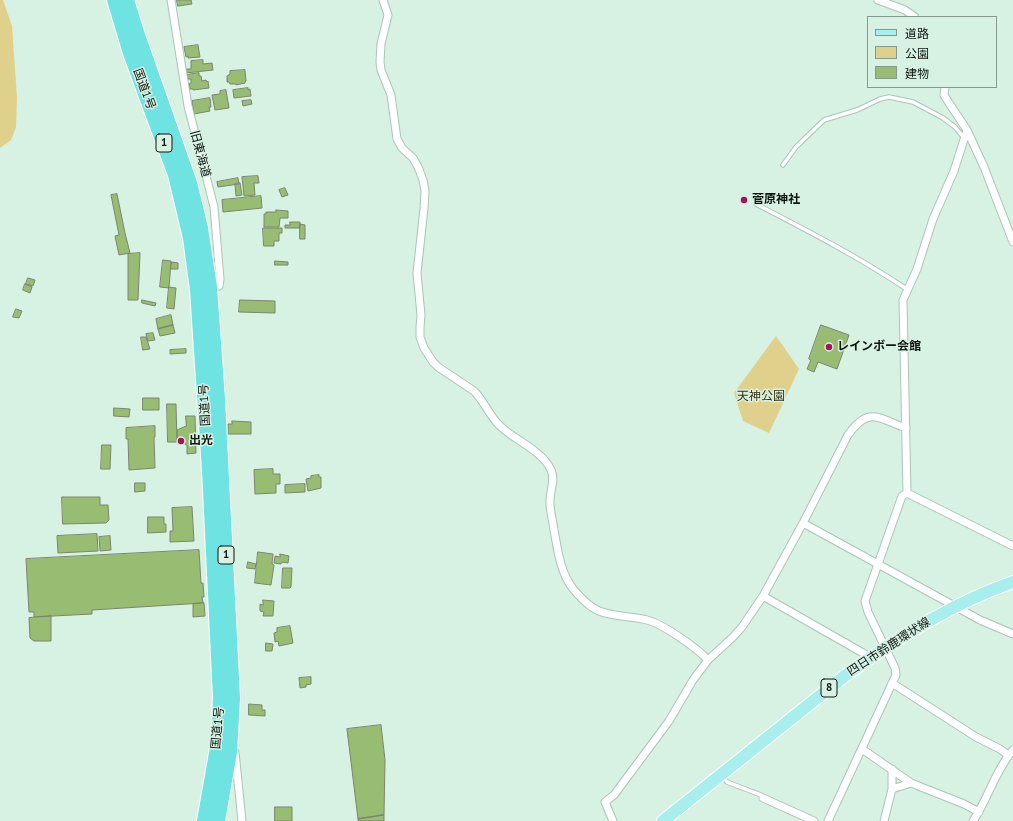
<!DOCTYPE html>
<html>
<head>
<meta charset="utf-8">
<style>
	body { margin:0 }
	#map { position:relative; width:1013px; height:821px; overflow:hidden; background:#d7f1e3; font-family:"PT Sans","Noto Sans JP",sans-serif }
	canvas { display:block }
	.legend { position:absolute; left:867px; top:16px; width:130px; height:72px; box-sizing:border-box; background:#d7f1e3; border:1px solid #86998f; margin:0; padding:5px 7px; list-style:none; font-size:12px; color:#0d1611 }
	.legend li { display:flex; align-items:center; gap:8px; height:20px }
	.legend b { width:20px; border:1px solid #86998f }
</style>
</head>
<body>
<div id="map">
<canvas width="1013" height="821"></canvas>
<ul class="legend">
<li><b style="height:5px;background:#a8eeed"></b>道路</li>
<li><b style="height:11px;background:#dfd08b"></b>公園</li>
<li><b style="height:11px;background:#98bc72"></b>建物</li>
</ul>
</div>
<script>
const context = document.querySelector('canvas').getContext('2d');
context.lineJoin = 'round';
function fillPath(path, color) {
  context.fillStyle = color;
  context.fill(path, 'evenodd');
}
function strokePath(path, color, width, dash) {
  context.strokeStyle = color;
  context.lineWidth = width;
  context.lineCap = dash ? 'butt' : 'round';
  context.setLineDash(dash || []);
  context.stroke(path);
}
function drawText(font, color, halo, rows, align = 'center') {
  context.font = font + ' "PT Sans","Noto Sans JP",sans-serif';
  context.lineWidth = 3;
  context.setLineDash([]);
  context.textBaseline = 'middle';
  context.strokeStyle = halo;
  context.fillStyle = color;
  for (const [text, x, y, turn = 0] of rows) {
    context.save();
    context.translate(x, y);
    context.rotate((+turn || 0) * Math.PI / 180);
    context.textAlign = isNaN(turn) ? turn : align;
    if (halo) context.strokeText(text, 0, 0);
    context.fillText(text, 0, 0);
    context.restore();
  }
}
fillPath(new Path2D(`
	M0 0H3L12 26 17 98 16 127 11 140 0 148Z
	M776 336 799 369 769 433 743 421 734 393Z`), '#dfd08b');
const building = new Path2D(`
	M177 0H191L192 4 178 6Z
	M198 45 200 57 188 58V56L186 57 184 47Z
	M203 60V64L212 63 213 70 186 73V69H191V61Z
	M245 70 246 81 245 82V83L236 85V84H230L229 82H227V76L230 74V71Z
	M199 73V76H201L202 81 206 80 207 82 208 81 209 88 193 90V89H190L189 84 191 83V79H187V75Z
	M248 88V90L250 89 251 96 234 98 233 90Z
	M226 90 229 108 215 110 212 95 220 94V91Z
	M210 98 211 107H209L210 111 194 114 192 101Z
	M251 100 252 104 243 106 242 101Z
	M258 176 259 183H254L255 195 244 196 242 177Z
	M238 178 239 184 218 187 217 182Z
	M240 183 242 195 236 196 235 184Z
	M285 188 288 195 282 197 279 190Z
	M117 194 125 233 130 253 119 255 115 236 119 235 111 195Z
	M261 196 262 208 223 212 222 200Z
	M276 210 288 211V218H280L279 227H264V214H266V212H276Z
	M290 222H300V228H285V225H290Z
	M300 224 305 225V239H300Z
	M263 228H282V233H279V241H274V246H264Z
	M140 253 138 300H128V254Z
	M163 260 171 261 169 288 160 287Z
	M275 261 288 262V265H275Z
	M172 262 178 263V269H171Z
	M28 278 35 280 33 286 26 284Z
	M25 284 32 287 30 293 23 290Z
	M169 287 176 288 174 309 167 308Z
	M142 300 156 303 155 306 142 303Z
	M240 300 275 301V313L239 312Z
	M16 309 22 311 19 318 13 317Z
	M171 315 173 325 158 329 156 319Z
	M173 325 175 333 160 336 158 329Z
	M821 325 849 335 837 369 818 362 814 372 807 369 811 360 809 359Z
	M153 333 155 340 148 341 146 334Z
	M141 337H146L150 349 143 350Z
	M186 349V353L170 354V350Z
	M143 398H159V410H143Z
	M167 404H176L177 442H168Z
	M114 408 130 409 129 417 114 416Z
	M186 416H195L196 453 187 454V445L181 442H177V430L186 426Z
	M232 421 251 422V434H228V424H232Z
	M155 426V437H154L155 468 129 470 128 439H126V428Z
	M102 445H111L110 469H101Z
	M273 469V474H280V484H276V493L255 494 254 470Z
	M319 475V477H321V488L308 491 306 479 311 478V476Z
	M135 483H145V491L135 492Z
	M305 484V492L285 493V485Z
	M62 497H100V505H108L109 520 106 523 63 524Z
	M192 507 194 541 170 542V531H173L172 508Z
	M148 517H164V524H166V532L148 533Z
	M97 534 98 551 58 553 57 536Z
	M110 536 111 550 100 551 99 537Z
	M199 550 201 583H203L204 597H202L203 603 92 610V614L34 617V612H29L26 559Z
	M258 552 273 554 272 564 274 565 271 585 255 583Z
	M280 554 289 556 288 563 282 562 281 564 274 563 275 556 280 557Z
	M248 562 256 564 255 569 247 568Z
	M283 568H292L291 587 290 588H282Z
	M263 600 274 601 273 616H263L264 612 260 611V604L263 605Z
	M204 603 205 616 193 617V604Z
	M51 616V641H34L30 638 29 618Z
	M290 626 293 643 279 646 278 641 275 642 274 633 277 632V628Z
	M266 643 273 644 272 651H266Z
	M311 677V684L306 685V687L300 688 299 678Z
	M249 704 262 705V710H265V716L249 715Z
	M381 725 385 760 384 815 358 819 347 729Z
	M275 807H292V821H275Z
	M384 815V821H358V819Z`);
fillPath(building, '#98bc72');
strokePath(building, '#7a8570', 1);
const lane = new Path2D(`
	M783 165 796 147 824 120 857 110 880 99 889 97 913 102 943 118 955 127 964 138
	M756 204C808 231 859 257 908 290
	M723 777 727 782 761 795 763 798`);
const street = new Path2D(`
	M171 0 188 106 214 207 220 279 219 286 208 288
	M383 0 388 15 381 44 380 62 381 70 391 95 397 139 402 148 413 158 418 167 423 180 425 191 424 208 417 273 421 315 420 327V337L424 348 433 362 438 367 474 391C484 401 489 415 499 425 515 441 541 449 551 470 556 480 549 493 550 503 550 512 553 521 554 530 558 551 560 573 574 590 581 598 589 607 599 611 614 617 632 616 647 620 663 624 697 648 708 660
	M878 0 905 10 915 17
	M945 87 944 95 949 103 967 130 984 167 1013 242
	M907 493 903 300 917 269 933 219 954 171 967 130
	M907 493 1013 546
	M803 523 980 620 1013 634
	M763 596 870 657
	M892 683 976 737 1000 749 1008 755
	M862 749 911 783 964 804 979 812
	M235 752 242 821
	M892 789 911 783
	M763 798 814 821
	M613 821 605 802 614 795 669 721 693 680 708 660 733 637 742 627 763 596 803 523 848 435C869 405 879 419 906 428
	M828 821 896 675 895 668 868 612 865 601 902 496 907 493
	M884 821 892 789V769
	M973 821C988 799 995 771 1013 750`);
const primary = new Path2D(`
	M663 821 846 675C898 637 953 603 1013 582`);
const highway = new Path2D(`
	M114 0 130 53 175 175 190 238 197 290 209 470 220 698 218 742 204 821
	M127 0 138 35 190 183 201 228 210 287 218 399 233 698 230 752 218 821`);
strokePath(lane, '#abc5b7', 5.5);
strokePath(street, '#abc5b7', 9);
strokePath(primary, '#fff', 14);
strokePath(highway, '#fff', 16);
strokePath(lane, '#fff', 3.5);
strokePath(street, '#fff', 7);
strokePath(primary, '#a8eeed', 12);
strokePath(highway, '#6ee3e1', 14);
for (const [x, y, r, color] of [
	[744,200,4,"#a51456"],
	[829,347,4,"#a51456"],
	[181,441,4,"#a51456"]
]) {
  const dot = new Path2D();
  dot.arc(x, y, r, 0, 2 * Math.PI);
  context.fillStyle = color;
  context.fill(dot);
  strokePath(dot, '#d7f1e3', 1.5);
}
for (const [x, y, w] of [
	[164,143,16],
	[226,555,16],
	[829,688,16]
]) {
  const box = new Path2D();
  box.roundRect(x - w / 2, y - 9, w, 18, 3);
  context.fillStyle = '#d7f1e3';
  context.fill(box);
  strokePath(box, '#0d1611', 1);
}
drawText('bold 11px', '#0d1611', null, [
	["1",164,143],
	["1",226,555],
	["8",829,688]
]);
drawText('12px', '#0d1611', '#d7f1e3', [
	["国道1号",144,89,70],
	["旧東海道",200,154,75],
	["国道1号",205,405,-93],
	["四日市鈴鹿環状線",889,647,-33],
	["国道1号",218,728,-85]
]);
drawText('bold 12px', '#0d1611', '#d7f1e3', [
	["菅原神社",752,200],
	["レインボー会館",837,347],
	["出光",189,441]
], 'left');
drawText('12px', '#39320c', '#d7f1e3', [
	["天神公園",761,397]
]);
</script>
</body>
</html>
